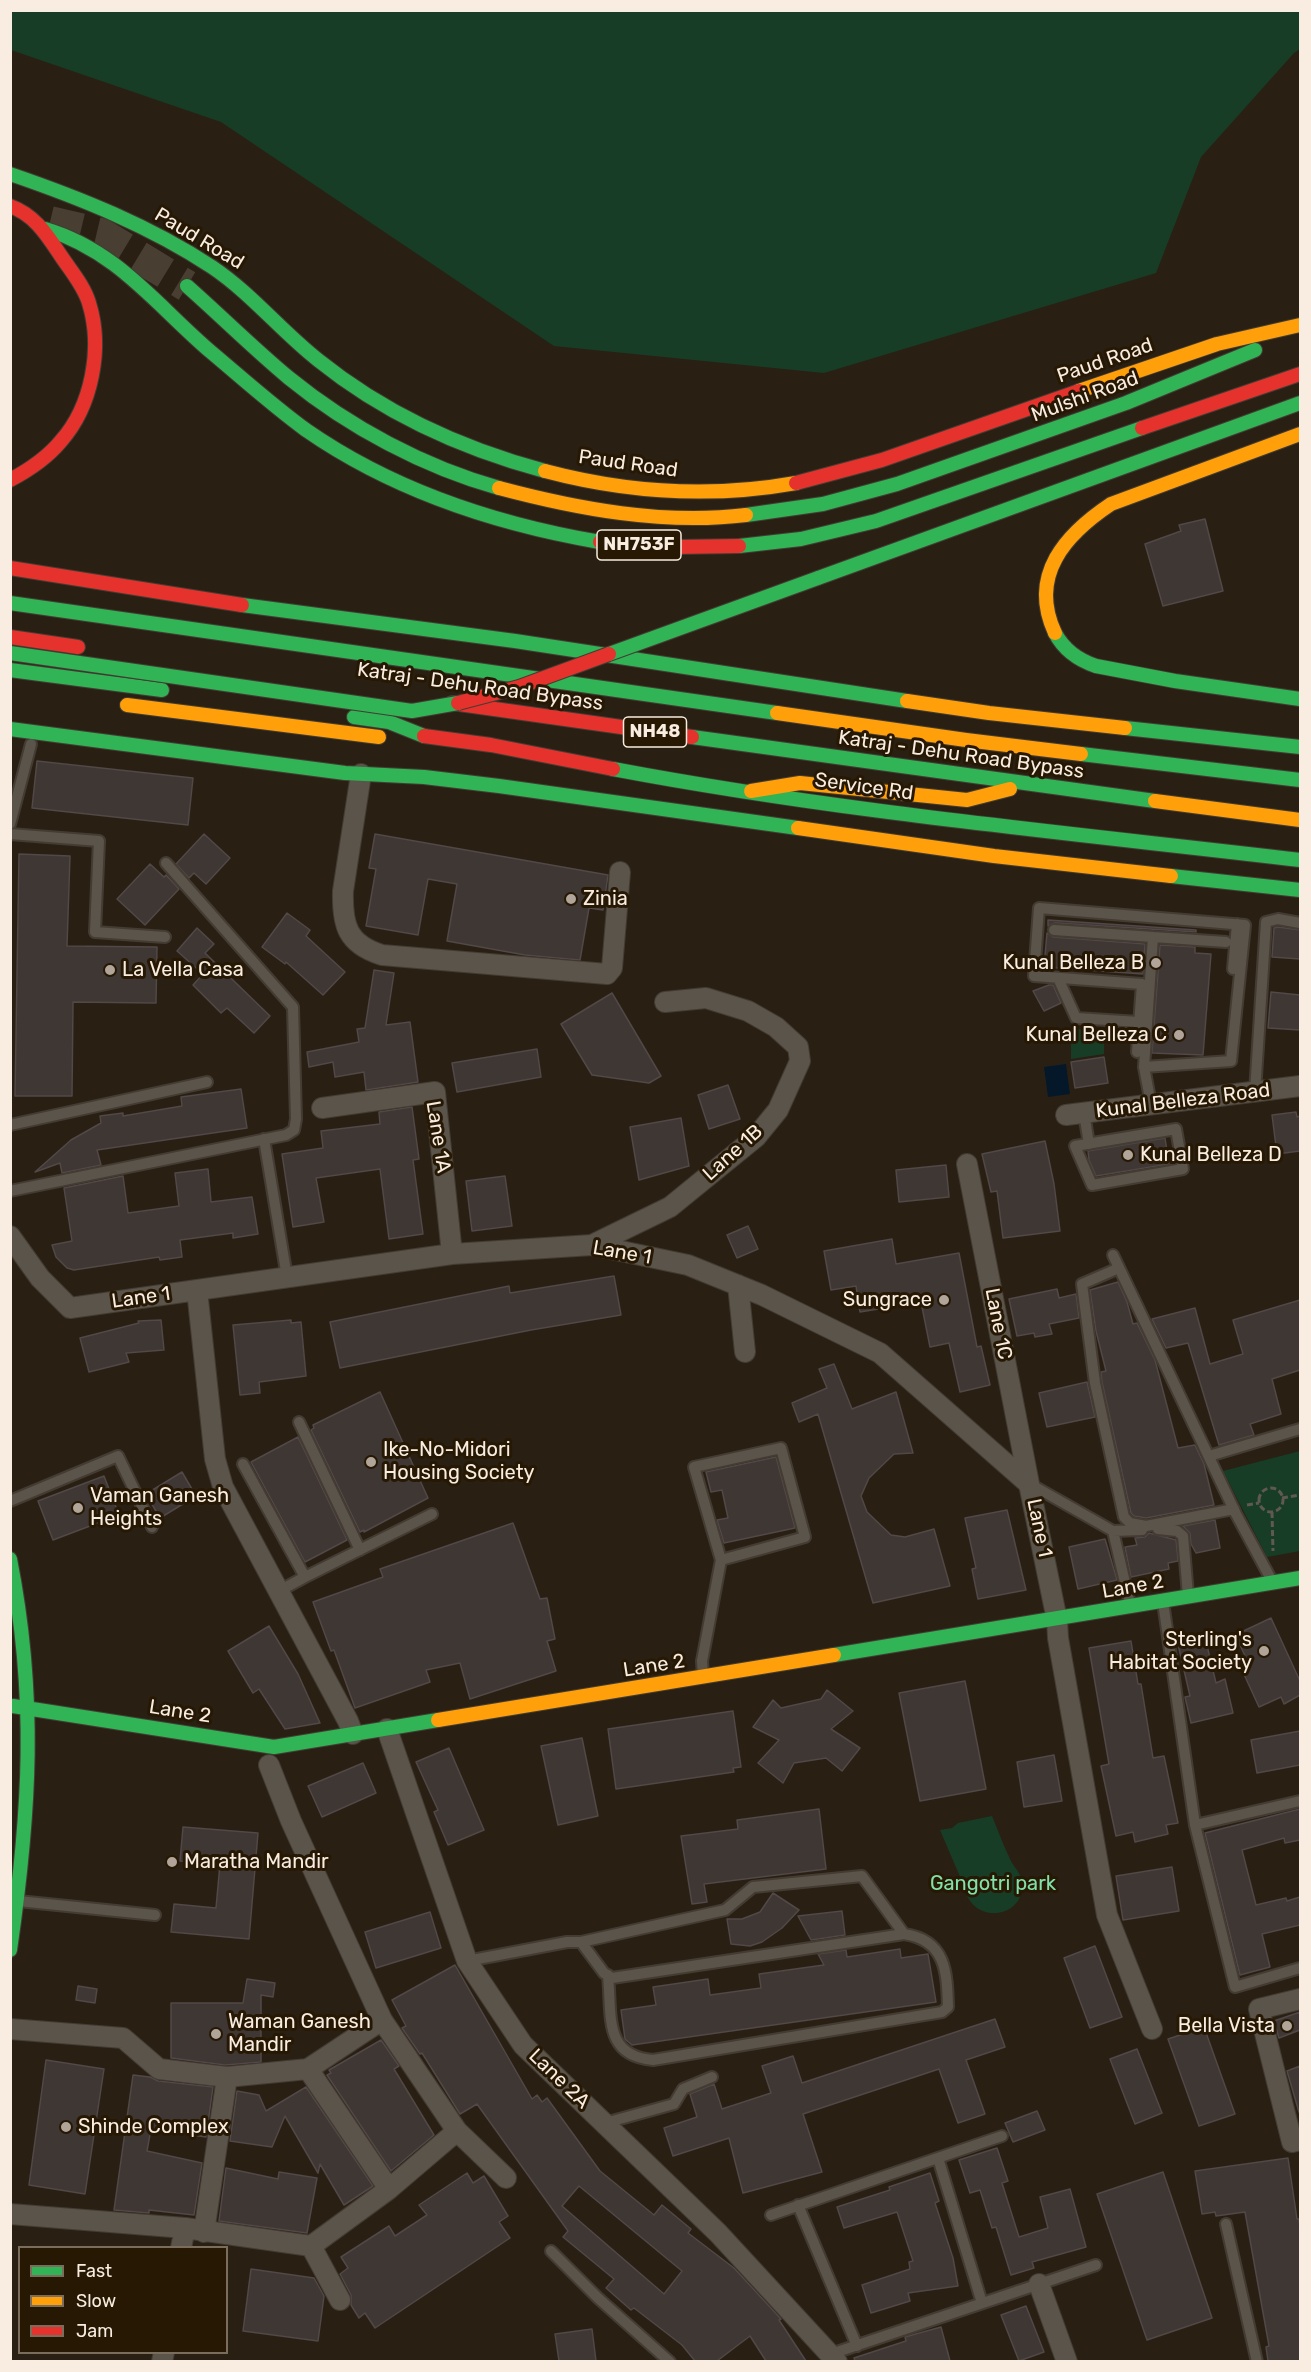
<!DOCTYPE html>
<html>
<head>
<meta charset="utf-8">
<style>
	body { margin:0 }
	#map { position:relative; width:1311px; height:2372px; overflow:hidden; background:#292013; font-family:Rubik,sans-serif }
	canvas { display:block }
	.frame { position:absolute; inset:0; border:12px solid #f8ede0; pointer-events:none }
	.legend { position:absolute; left:18px; top:2246px; width:210px; height:108px; box-sizing:border-box; background:#271803; border:2px solid #7b6d5b; margin:0; padding:8px 10px; list-style:none; font-size:18px; color:#f8ede0 }
	.legend li { display:flex; align-items:center; gap:12px; height:30px }
	.legend b { width:30px; border:2px solid #7b6d5b }
</style>
</head>
<body>
<div id="map">
<canvas width="1311" height="2372"></canvas>
<div class="frame"></div>
<ul class="legend">
<li><b style="height:8px;background:#30b455"></b>Fast</li>
<li><b style="height:8px;background:#ff9f0a"></b>Slow</li>
<li><b style="height:8px;background:#e5322d"></b>Jam</li>
</ul>
</div>
<script>
const context = document.querySelector('canvas').getContext('2d');
context.lineJoin = 'round';
function fillPath(path, color) {
  context.fillStyle = color;
  context.fill(path, 'evenodd');
}
function strokePath(path, color, width, dash) {
  context.strokeStyle = color;
  context.lineWidth = width;
  context.lineCap = dash ? 'butt' : 'round';
  context.setLineDash(dash || []);
  context.stroke(path);
}
function drawText(font, color, halo, rows, align = 'center') {
  context.font = font + ' Rubik,sans-serif';
  context.lineWidth = 6;
  context.setLineDash([]);
  context.textBaseline = 'middle';
  context.strokeStyle = halo;
  context.fillStyle = color;
  for (const [text, x, y, turn = 0] of rows) {
    context.save();
    context.translate(x, y);
    context.rotate((+turn || 0) * Math.PI / 180);
    context.textAlign = isNaN(turn) ? turn : align;
    if (halo) context.strokeText(text, 0, 0);
    context.fillText(text, 0, 0);
    context.restore();
  }
}
fillPath(new Path2D(`
	M11 10H1300V49L1294 53 1201 157 1156 273 824 373 554 346 221 122 11 50Z
	M1071 1029 1104 1030V1054L1071 1059Z
	M1300 1451V1551L1267 1557 1223 1471Z
	M992 1816C998 1830 1003 1845 1010 1859 1014 1868 1021 1872 1022 1883 1025 1919 971 1926 964 1886L940 1830 952 1828 958 1823Z`), '#173d27');
fillPath(new Path2D(`
	M1066 1064 1070 1094 1048 1097 1044 1067Z`), '#041829');
const building = new Path2D(`
	M1205 519 1223 591 1163 606 1145 544 1181 531 1179 525Z
	M37 761 193 778 188 825 32 808Z
	M204 834 230 858 206 884 194 873 189 878 176 864Z
	M375 834 608 875 603 910 589 908 580 960 525 955 447 941 457 884 428 879 418 935 366 926 376 869 369 868Z
	M19 854 70 856 67 946 157 947 156 1003 73 1002 72 1096H15Z
	M150 864 164 877 166 875 179 889 145 925 117 899Z
	M287 913 310 930 306 936 345 972 323 995 286 962 285 964 262 947Z
	M1048 920 1196 930V932L1055 923 1048 926Z
	M1278 927 1300 930V959L1272 957 1274 928Z
	M197 928 214 944 205 953 270 1016 254 1033 227 1008 221 1013 193 985 203 974 177 951Z
	M1047 933 1053 937 1145 944 1143 974 1044 967Z
	M1160 945 1195 947V953L1211 954 1203 1055 1152 1053Z
	M374 970 394 973 386 1025 410 1022 418 1082 366 1090 364 1072 335 1077 333 1062 309 1067 307 1052 359 1042 357 1029 365 1028Z
	M1049 985H1053L1061 1003 1044 1011 1033 991Z
	M1271 992 1300 995V1030L1268 1028Z
	M612 993 661 1076 649 1083 592 1075 561 1024Z
	M537 1049 541 1077 457 1092 452 1063Z
	M1104 1057 1108 1083 1075 1088 1071 1062Z
	M728 1085 740 1119 709 1129 698 1095Z
	M241 1089 247 1128 97 1150 101 1165 62 1173 60 1163 35 1172 71 1140 101 1123 100 1116 123 1113V1116L182 1106 181 1097Z
	M412 1107 419 1159 413 1160 423 1234 389 1239 380 1169 316 1178 324 1222 293 1227 282 1154 323 1148 321 1131 380 1124 379 1112Z
	M1296 1112 1297 1117 1300 1116V1151L1277 1154 1272 1115Z
	M681 1118 689 1166 639 1180 630 1127Z
	M1165 1138 1169 1164 1096 1176 1089 1160 1088 1151Z
	M1045 1141 1054 1184 1060 1231 1003 1238 997 1191 991 1192 982 1154Z
	M946 1165 949 1197 899 1202 896 1170Z
	M208 1169 211 1202 252 1197 258 1234 233 1238V1233L180 1240 182 1257 160 1260 159 1257 74 1270 67 1268 56 1257 52 1245 72 1241 64 1188 123 1176 128 1213 179 1206 175 1173Z
	M505 1176 512 1226 472 1231 466 1181Z
	M748 1226 758 1249 737 1258 727 1235Z
	M892 1239 896 1264 959 1253 977 1347 981 1346 990 1385 960 1392 949 1343 930 1347 921 1302 860 1312 856 1286 831 1290 824 1251Z
	M614 1276 621 1315 531 1330 340 1368 330 1322 509 1286 510 1293Z
	M1118 1282 1127 1302 1133 1324 1137 1323 1155 1360 1178 1448 1195 1445 1204 1464 1214 1505 1146 1518 1134 1516 1131 1513 1102 1382 1101 1372 1106 1371 1096 1331 1090 1290Z
	M1057 1289 1059 1298 1076 1294 1079 1318 1049 1324 1052 1334 1035 1337 1034 1333 1017 1336 1009 1299Z
	M1300 1300V1370L1272 1379 1281 1414 1250 1424 1254 1435 1219 1445 1188 1343 1166 1348 1152 1319 1195 1308 1210 1364 1243 1354 1233 1320Z
	M161 1320 164 1350 126 1353 129 1362 89 1372 80 1338 139 1323 138 1321Z
	M291 1320V1323L301 1322 306 1376 259 1382 260 1393 240 1395 233 1325Z
	M834 1364 852 1409 896 1392 913 1453 894 1454 869 1478 861 1496 867 1512 891 1535 905 1537 934 1529 950 1586 873 1603 818 1414 799 1422 792 1403 827 1388 819 1369Z
	M1087 1382 1095 1417 1047 1427 1039 1393Z
	M380 1392 428 1498 364 1532V1530L360 1532 311 1430 314 1428 313 1425Z
	M298 1437 347 1540 305 1562 251 1462Z
	M776 1457 795 1528 724 1543 717 1520 728 1518 722 1490 711 1492 706 1472Z
	M182 1472 196 1496 160 1518 146 1494Z
	M104 1476 119 1515 53 1540 38 1501Z
	M1007 1510 1026 1590 978 1599 972 1569 976 1568 965 1518Z
	M1215 1520 1220 1548 1196 1553 1191 1544 1190 1533 1183 1526Z
	M513 1523 540 1599 547 1598 555 1639 547 1641 556 1671 470 1699 460 1663 426 1670 430 1682 355 1708 334 1650 331 1651 313 1602 383 1577 380 1569Z
	M1149 1533 1176 1540 1178 1561 1168 1563 1169 1569 1131 1577 1125 1547 1137 1545 1135 1538 1145 1537Z
	M1105 1539 1117 1580 1078 1589 1069 1547Z
	M1271 1618 1300 1681V1695L1284 1704 1281 1697 1259 1707 1242 1670 1250 1666 1235 1635Z
	M269 1626 298 1674 320 1723 285 1729 259 1689 253 1693 228 1651Z
	M1204 1633 1216 1683 1225 1679 1233 1713 1191 1723 1185 1697 1190 1696 1177 1640Z
	M1131 1641 1138 1684H1141L1153 1758 1164 1756 1178 1823 1166 1825 1168 1834 1135 1842 1133 1832 1116 1836 1101 1766 1109 1764 1089 1648Z
	M965 1681 986 1789 920 1801 899 1693Z
	M827 1690 853 1711 831 1729 860 1748 842 1771 826 1758 794 1763 783 1783 758 1763 779 1740 753 1727 773 1700 781 1708 821 1699Z
	M733 1711 741 1767 733 1768 734 1772 616 1789 608 1729Z
	M1300 1731V1765L1257 1773 1251 1740Z
	M582 1738 598 1816 558 1825 541 1746Z
	M449 1748 484 1830 448 1845 434 1812 438 1810 416 1762Z
	M1054 1755 1062 1801 1024 1807 1017 1762Z
	M363 1763 376 1793 322 1817 308 1786Z
	M819 1809 826 1869 704 1884 707 1902 692 1904 681 1836 738 1829 737 1820Z
	M1300 1809V1840L1285 1843 1284 1838 1242 1850 1256 1905 1286 1898 1287 1901 1300 1897V1925L1262 1934 1270 1967 1240 1975 1205 1833Z
	M183 1827 258 1833 249 1939 171 1932 174 1904 216 1908 220 1864 180 1861Z
	M1172 1867 1179 1911 1123 1920 1116 1876Z
	M773 1893 799 1910 782 1928 762 1942 750 1946 731 1944 727 1919H742L760 1912Z
	M842 1911 845 1935 811 1940 798 1916Z
	M430 1912 441 1948 376 1968 365 1932Z
	M1095 1946 1122 2017 1090 2028 1064 1958Z
	M900 1949 901 1958 928 1954 936 2002 632 2045 625 2039 621 2010 656 2005 653 1987 708 1979 710 1995 761 1988 759 1974 824 1965 818 1954 846 1950 847 1957Z
	M455 1965 532 2099 537 2095 542 2102 547 2098 600 2171 654 2215 662 2205 691 2229 688 2233 734 2268 781 2319 779 2320 806 2361H766L750 2336 717 2361H695L682 2345 634 2308 631 2310 606 2288 614 2279 563 2237 568 2231 477 2104 460 2114 422 2053 420 2054 402 2028 406 2026 392 2000ZM579 2186 682 2271 664 2294 562 2206Z
	M247 1979 275 1983 273 1997 261 1995V2062L225 2065 171 2058V2003H243Z
	M78 1986 97 1989 95 2003 76 2000Z
	M1300 2012V2030L1279 2038 1274 2021Z
	M995 2019 1005 2047 966 2060 985 2114 958 2123 939 2069 803 2114 822 2172 743 2193 729 2138 673 2156 664 2128 697 2117 690 2094 714 2084 722 2109 771 2093 762 2066 793 2056 802 2083Z
	M1204 2027 1235 2114 1199 2126 1168 2039Z
	M381 2040 399 2066 394 2069 434 2135 391 2171 327 2075 331 2073 329 2070Z
	M1137 2049 1162 2113 1135 2124 1110 2059Z
	M46 2060 104 2069 85 2194 29 2185Z
	M1300 2066V2112H1299L1287 2071Z
	M133 2075 150 2077 158 2081 213 2087 206 2137 151 2129 147 2151 202 2163 194 2215 149 2210V2213L114 2210Z
	M306 2087 373 2186 344 2205 320 2164 318 2173 285 2116 272 2147 230 2141 237 2091 259 2095 266 2111Z
	M1037 2111 1045 2130 1013 2142 1005 2123Z
	M997 2148 1008 2181 1002 2183 1019 2237 1048 2228 1040 2197 1070 2189 1086 2247 1032 2262 1034 2268 1011 2275 996 2227 992 2228 980 2190 970 2193 959 2160Z
	M1288 2158 1297 2219H1299L1300 2228V2361H1268L1266 2347 1269 2346 1245 2212 1216 2216 1215 2212 1202 2214 1195 2171Z
	M226 2168 278 2179 279 2172 317 2178 307 2233 219 2221Z
	M1163 2172 1212 2318 1147 2340 1097 2194Z
	M467 2173 473 2183 484 2176 508 2216 499 2222 510 2238 375 2328 365 2313 359 2318 351 2305V2295L340 2274 348 2268 341 2257 389 2226 395 2236 427 2215 419 2205Z
	M930 2173 939 2201 935 2203 953 2258 958 2286 908 2293 910 2301 871 2313 862 2285 910 2269 909 2262 913 2261 897 2212 844 2228 837 2207 890 2190 889 2187Z
	M251 2269 314 2278 324 2296 318 2341 243 2331Z
	M1026 2306 1044 2352 1019 2361 1001 2315Z
	M941 2327 950 2361H855L854 2358 906 2341 905 2337Z
	M592 2329 596 2361H559L555 2334Z`);
fillPath(building, '#3f3734');
strokePath(building, '#514847', 1.5);
strokePath(new Path2D(`
	M50 222 101 234 187 286`), '#483f32', 32, [32, 16]);
const lane = new Path2D(`
	M10 824 31 744
	M10 834 99 841 95 932 165 937
	M1054 930 1153 937 1144 1067 1151 1104
	M1153 937 1226 942
	M1233 969 1237 924
	M1058 978 1076 1018 1139 1022
	M1137 1052 1142 984 1034 976 1039 908 1245 925 1231 1061 1144 1067
	M1255 1092 1266 922 1278 919 1300 923
	M1084 1113 1089 1144
	M10 1125 207 1082
	M1176 1129 1183 1169 1092 1185 1075 1146Z
	M264 1139 287 1277
	M10 1191 286 1135 294 1130 296 1119 293 1007 166 863
	M1113 1255 1236 1514 1272 1581
	M1119 1268 1082 1284 1095 1383 1124 1517 1130 1523 1146 1526 1234 1509
	M299 1422 360 1550
	M1209 1456 1300 1429
	M243 1464 305 1577 279 1591
	M1030 1484 1113 1531 1142 1530
	M10 1501 118 1456 152 1527
	M1158 1529 1177 1531 1183 1536 1188 1595
	M1113 1531 1130 1604
	M305 1577 432 1514
	M1163 1602 1195 1825 1235 1987 1300 1968
	M703 1677 702 1661 721 1560 694 1467 781 1448 805 1537 721 1560
	M1195 1825 1300 1801
	M18 1901 155 1915
	M581 1942 725 1910 753 1887 862 1876 904 1934
	M467 1961 567 1942H581L604 1973 612 1978 904 1934C946 1940 947 1972 948 2007L942 2012 653 2060C603 2056 612 2015 608 1975
	M605 2123 674 2104 683 2089 712 2077
	M938 2158 982 2303
	M798 2205 857 2346
	M771 2215 1002 2136
	M1226 2224 1257 2362
	M551 2251 598 2298 670 2362
	M831 2354 1096 2265`);
const street = new Path2D(`
	M361 774 343 891C342 925 347 944 382 955L607 974 612 968 620 872
	M322 1108 435 1092 452 1254
	M1066 1115 1300 1086
	M967 1164 1029 1484
	M10 1236 40 1278 70 1308 452 1254 592 1245 688 1265 762 1295 880 1353 1029 1484 1057 1620 1058 1638 1107 1915 1152 2029
	M592 1245 670 1207 756 1137 778 1110 800 1061 798 1047 776 1027 748 1011 706 998 665 1002
	M738 1285 745 1352
	M197 1290 215 1459 223 1487 348 1721 353 1734
	M387 1729 467 1961 523 2045 718 2233 837 2362
	M269 1765 291 1821 382 2020 457 2131 506 2178
	M1300 1999 1259 2009 1292 2142 1300 2140
	M10 2029 123 2038 159 2069 227 2077 308 2069 382 2020
	M308 2069 389 2189
	M10 2214 185 2228 311 2246 389 2189 457 2131
	M204 2232 227 2077
	M311 2246 340 2300
	M181 2248 185 2228
	M1039 2284 1067 2362
	M162 2362 164 2352`);
const fast = new Path2D(`
	M10 174C80 198 150 226 212 267 252 294 281 331 318 360 385 414 463 449 545 471
	M45 229C117 250 157 306 211 352 242 378 273 406 306 430 394 491 495 524 600 542
	M187 286C221 316 254 349 289 378 349 427 424 467 499 488
	M746 515 823 504 897 484 1126 403 1255 350
	M739 546 801 539 876 521 1142 428
	M818 578 1300 403
	M10 603 777 713
	M242 605 515 641 907 701
	M1055 633C1064 650 1078 660 1096 666L1175 681 1300 699
	M10 670 162 690
	M354 717 389 722 424 736
	M1125 728 1300 747
	M10 729 345 773 424 777 499 786 798 828
	M692 737 1155 801
	M1081 754 1300 780
	M613 769C840 812 1071 833 1300 860
	M1171 876 1300 890
	M10 1559C37 1696 30 1813 10 1950
	M834 1655 1300 1578
	M13 1706 274 1747 438 1720`);
const slow = new Path2D(`
	M1079 391 1217 344 1300 325
	M545 471C628 493 712 498 796 483
	M499 488C578 509 663 525 746 515
	M1055 633C1028 575 1066 534 1111 504L1300 434
	M907 701 989 713 1125 728
	M127 705 379 737
	M777 713 966 740 1081 754
	M751 791 800 783 967 800 1010 789
	M1155 801 1300 820
	M798 828 994 856 1171 876
	M438 1720 834 1655`);
const jam = new Path2D(`
	M10 206C35 215 47 235 61 256 71 271 84 286 89 303 103 348 92 406 61 441 47 458 29 470 10 480
	M1142 428 1300 374
	M796 483 882 460 1079 391
	M600 542 673 547 739 546
	M10 568 242 605
	M10 637 78 647
	M452 703 692 737
	M424 736 491 745 613 769`);
strokePath(lane, '#443c33', 14);
strokePath(street, '#443c33', 22);
strokePath(fast, '#443c33', 16);
strokePath(slow, '#443c33', 16);
strokePath(jam, '#443c33', 16);
strokePath(new Path2D(`
	M1259 1500a12 12 0 1 1 24 0a12 12 0 1 1-24 0Z
	M1282 1498 1300 1495
	M1247 1505 1259 1503
	M1272 1512 1273 1551`), '#5f5950', 3, [6, 3]);
strokePath(lane, '#5a544b', 10);
strokePath(street, '#5a544b', 20);
strokePath(fast, '#30b455', 14);
strokePath(slow, '#ff9f0a', 14);
strokePath(jam, '#e5322d', 14);
const fastBridge = new Path2D(`
	M10 653 412 711 458 703
	M609 654 818 578`);
const jamBridge = new Path2D(`
	M458 703 519 687 609 654`);
strokePath(fastBridge, '#443c33', 16, []);
strokePath(jamBridge, '#443c33', 16, []);
strokePath(fastBridge, '#30b455', 14);
strokePath(jamBridge, '#e5322d', 14);
for (const [x, y, r, color] of [
	[571,899,6,"#b0a598"],
	[1156,963,6,"#b0a598"],
	[110,970,6,"#b0a598"],
	[1179,1035,6,"#b0a598"],
	[1128,1155,6,"#b0a598"],
	[944,1300,6,"#b0a598"],
	[371,1462,6,"#b0a598"],
	[78,1508,6,"#b0a598"],
	[1264,1651,6,"#b0a598"],
	[172,1862,6,"#b0a598"],
	[1287,2026,6,"#b0a598"],
	[216,2034,6,"#b0a598"],
	[66,2127,6,"#b0a598"]
]) {
  const dot = new Path2D();
  dot.arc(x, y, r, 0, 2 * Math.PI);
  context.fillStyle = color;
  context.fill(dot);
  strokePath(dot, '#271803', 2);
}
for (const [x, y, w] of [
	[639,545,84],
	[655,732,63]
]) {
  const box = new Path2D();
  box.roundRect(x - w / 2, y - 15, w, 30, 4.5);
  context.fillStyle = '#271803';
  context.fill(box);
  strokePath(box, '#f8ede0', 1.5);
}
drawText('bold 18px', '#f8ede0', null, [
	["NH753F",639,545],
	["NH48",655,732]
]);
drawText('20px', '#f8ede0', '#271803', [
	["Paud Road",199,239,31],
	["Paud Road",1105,361,-19],
	["Mulshi Road",1085,397,-20],
	["Paud Road",628,464,8],
	["Katraj - Dehu Road Bypass",480,687,8],
	["Katraj - Dehu Road Bypass",961,755,8],
	["Service Rd",864,787,8],
	["Kunal Belleza Road",1183,1101,-7],
	["Lane 1A",438,1137,81],
	["Lane 1B",733,1153,-42],
	["Lane 1",622,1253,10],
	["Lane 1",141,1298,-8],
	["Lane 1C",998,1324,79],
	["Lane 1",1039,1528,78],
	["Lane 2",1133,1587,-10],
	["Lane 2",654,1666,-9],
	["Lane 2",180,1712,9],
	["Lane 2A",559,2079,44]
]);
drawText('20px', '#f8ede0', '#271803', [
	["Zinia",583,899],
	["Kunal Belleza B",1144,963,"right"],
	["La Vella Casa",122,970],
	["Kunal Belleza C",1167,1035,"right"],
	["Kunal Belleza D",1140,1155],
	["Sungrace",932,1300,"right"],
	["Ike-No-Midori",383,1450],
	["Housing Society",383,1473],
	["Vaman Ganesh",90,1496],
	["Heights",90,1519],
	["Sterling's",1252,1640,"right"],
	["Habitat Society",1252,1663,"right"],
	["Maratha Mandir",184,1862],
	["Waman Ganesh",228,2022],
	["Mandir",228,2045],
	["Bella Vista",1275,2026,"right"],
	["Shinde Complex",78,2127]
], 'left');
drawText('20px', '#82e1aa', '#271803', [
	["Gangotri park",993,1884]
]);
</script>
</body>
</html>
